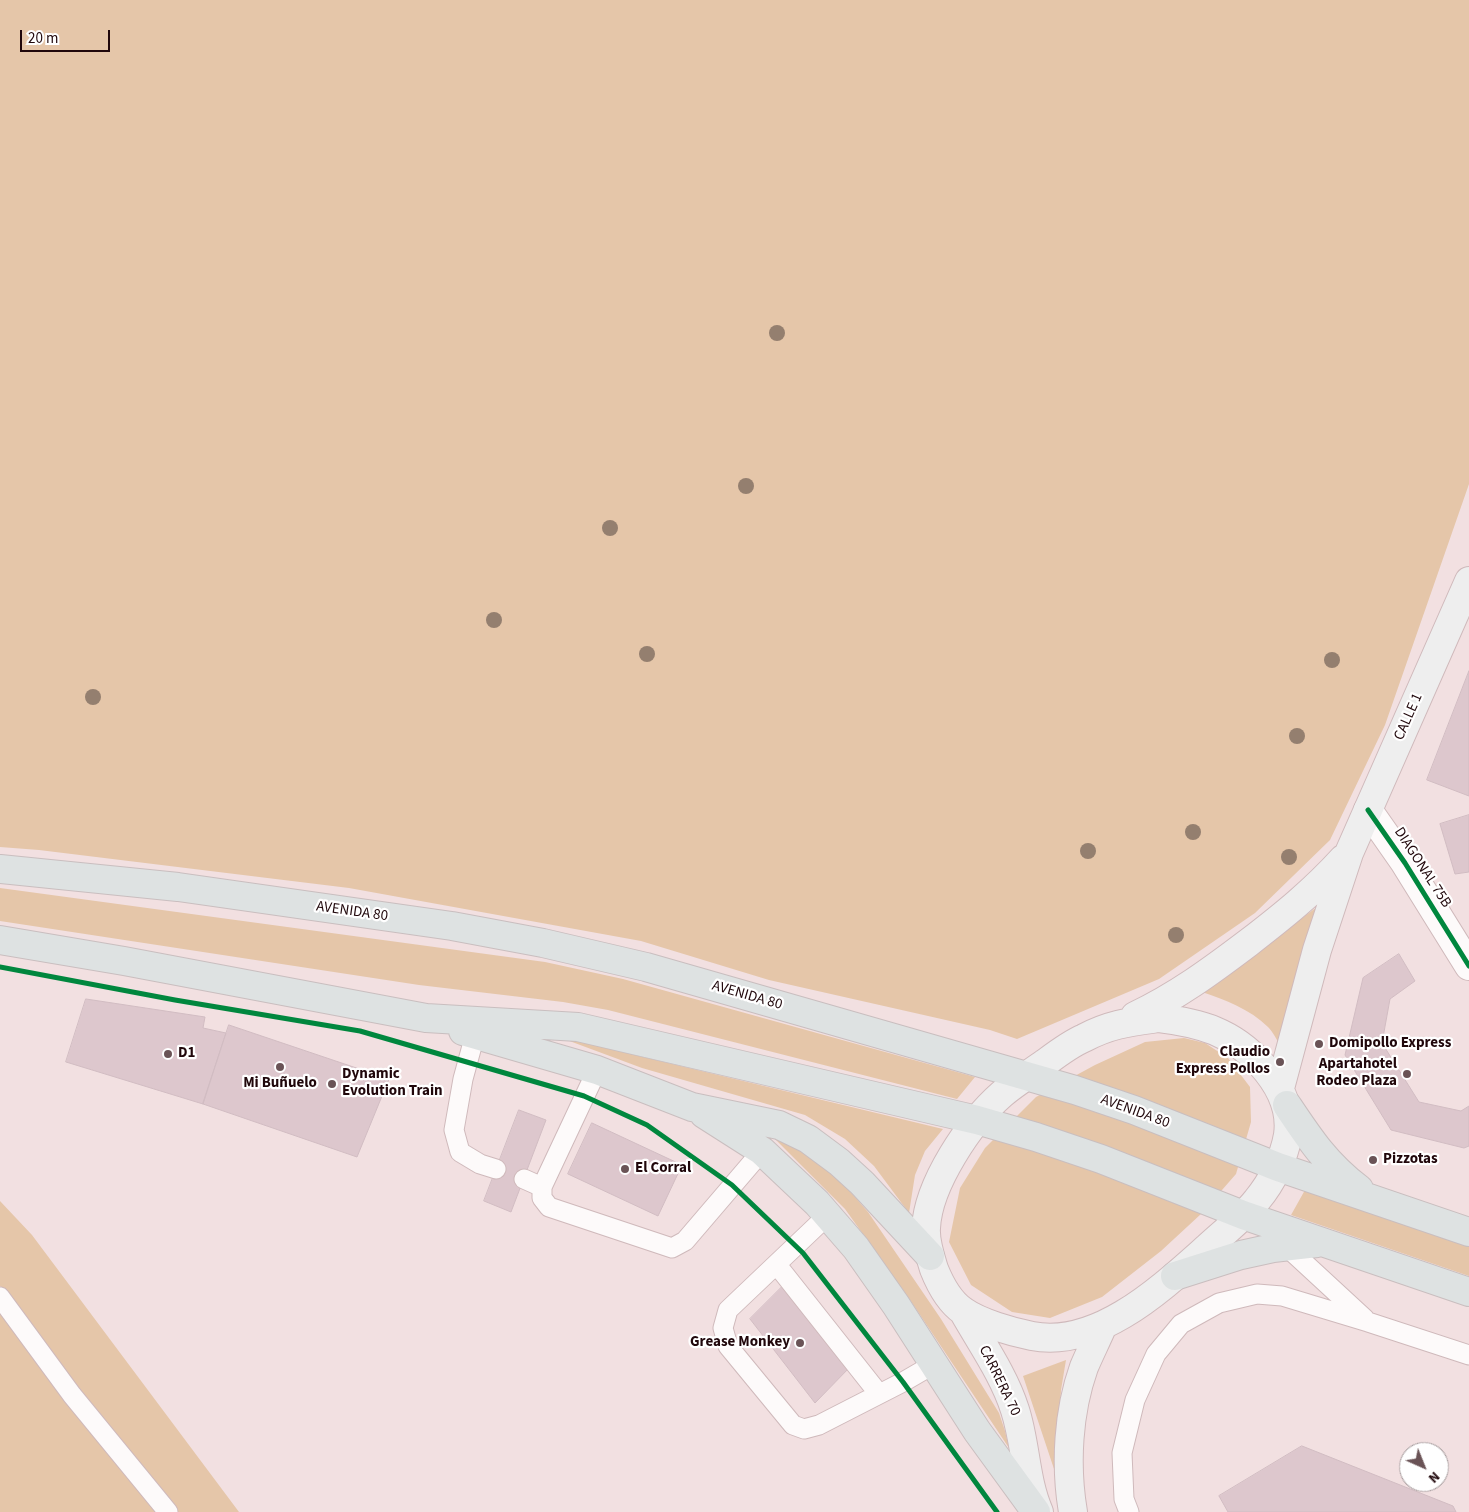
<!DOCTYPE html>
<html>
<head>
<meta charset="utf-8">
<style>
	body { margin:0 }
	#map { position:relative; width:1469px; height:1512px; overflow:hidden; background:#f2e0e1; font-family:"Source Sans 3",sans-serif }
	canvas { display:block }
	.north { position:absolute; left:1399px; top:1442px; width:50px; height:50px; box-sizing:border-box; background:#fff; border:1px solid #a69c9d; border-radius:50%; rotate:136deg; font-size:14px; font-weight:700; line-height:20px; text-align:center; color:#20070b }
	.north::after { content:''; display:block; margin:auto; width:18px; height:22px; background:#6a5356; clip-path:polygon(50% 0,100% 100%,50% 72%,0 100%) }
	.scale { position:absolute; left:20px; top:30px; width:90px; height:22px; box-sizing:border-box; border:2px solid #20070b; border-top:0; padding-left:6px; font-size:15px; line-height:18px; white-space:nowrap; color:#20070b; -webkit-text-stroke:4px #fff; paint-order:stroke }
</style>
</head>
<body>
<div id="map">
<canvas width="1469" height="1512"></canvas>
<div class="north">N</div>
<div class="scale">20 m</div>
</div>
<script>
const context = document.querySelector('canvas').getContext('2d');
context.lineJoin = 'round';
function fillPath(path, color) {
  context.fillStyle = color;
  context.fill(path, 'evenodd');
}
function strokePath(path, color, width, dash) {
  context.strokeStyle = color;
  context.lineWidth = width;
  context.lineCap = dash ? 'butt' : 'round';
  context.setLineDash(dash || []);
  context.stroke(path);
}
function drawText(font, color, halo, rows, align = 'center') {
  context.font = font + ' "Source Sans 3",sans-serif';
  context.lineWidth = 4.5;
  context.setLineDash([]);
  context.textBaseline = 'middle';
  context.strokeStyle = halo;
  context.fillStyle = color;
  for (const [text, x, y, turn = 0] of rows) {
    context.save();
    context.translate(x, y);
    context.rotate((+turn || 0) * Math.PI / 180);
    context.textAlign = isNaN(turn) ? turn : align;
    if (halo) context.strokeText(text, 0, 0);
    context.fillText(text, 0, 0);
    context.restore();
  }
}
fillPath(new Path2D(`
	M0 0H1469V484L1385 725 1330 840 1255 913 1159 979 1017 1039 990 1030 769 980 641 941 349 888 39 850 0 847Z
	M0 888 545 962 623 979 975 1077 957 1099 608 1010 563 1002 419 985 0 921Z
	M1317 907 1295 977 1281 1047C1277 1040 1273 1032 1268 1027 1250 1009 1225 1000 1202 992Z
	M556 1036 943 1129 925 1151 915 1175 909 1213 874 1166 845 1139 805 1115 642 1068Z
	M1184 1038 1205 1043 1228 1058 1250 1087 1251 1122 1236 1174 1201 1214 1161 1251 1102 1297 1050 1318 1012 1312 971 1285 949 1242 960 1188 985 1148 1036 1097 1095 1065 1145 1042Z
	M772 1136 804 1152 835 1174 868 1212 941 1319 999 1413 1005 1431 1009 1448 908 1297 845 1209Z
	M1305 1190 1469 1245V1276L1291 1215Z
	M0 1201 32 1235 239 1512H178L137 1468 0 1286Z
	M0 1306 160 1512H0Z
	M1066 1360 1061 1390 1058 1447 1061 1490 1023 1376Z`), '#e5c6a9');
const building = new Path2D(`
	M1469 671V796L1427 780Z
	M1469 815V872L1455 874 1440 824Z
	M1399 954 1415 981 1390 999 1382 1043 1419 1102 1461 1111 1469 1106V1146L1464 1148 1391 1130 1345 1055 1363 978Z
	M86 999 205 1017 203 1028 226 1033 203 1104 66 1062Z
	M229 1025 389 1079 357 1157 203 1104Z
	M519 1110 546 1120 511 1212 484 1201Z
	M592 1123 682 1165 658 1216 568 1174Z
	M784 1285 850 1367 815 1403 750 1319Z
	M1302 1446 1453 1506 1456 1512H1228L1219 1496Z`);
fillPath(building, '#ddc7cd');
strokePath(building, '#d1bcc2', 1);
const service = new Path2D(`
	M475 1035 463 1079 454 1130 460 1152 480 1164 496 1169
	M597 1070 542 1187V1198L549 1207 672 1248 685 1241 762 1151
	M524 1179 542 1187
	M828 1215 728 1310 723 1328 728 1346 793 1425 804 1429 819 1425 903 1382 934 1364
	M1287 1247 1365 1319
	M777 1265 879 1394
	M0 1297 72 1395 168 1512
	M1129 1512 1124 1499 1122 1453 1135 1400 1156 1354 1181 1324 1219 1303 1257 1294 1282 1296 1368 1322 1469 1355`);
const minor = new Path2D(`
	M1368 810 1405 863 1469 966`);
const secondary = new Path2D(`
	M1135 1016C1177 996 1211 971 1248 943 1283 916 1313 892 1343 859
	M1159 1018C1201 1023 1232 1032 1261 1064 1279 1084 1292 1107 1288 1135 1284 1158 1272 1182 1257 1200 1243 1218 1224 1232 1208 1247 1163 1287 1098 1349 1032 1336 1012 1332 980 1323 963 1311 950 1302 940 1284 934 1269 930 1256 925 1241 926 1228 928 1184 970 1122 1002 1094 1015 1083 1031 1073 1045 1063 1057 1054 1070 1044 1084 1038 1110 1024 1130 1022 1159 1018Z
	M1280 1088 1317 950 1349 853 1469 581
	M963 1311C981 1343 1004 1375 1015 1410 1026 1444 1025 1480 1039 1512
	M1073 1512C1065 1465 1068 1412 1084 1367 1090 1353 1097 1339 1103 1325`);
const primary = new Path2D(`
	M0 869 178 887 452 926 543 943 646 967 1075 1090 1134 1110 1278 1167 1469 1232
	M0 940 124 961 426 1018 578 1027 977 1120 1036 1137 1101 1159 1243 1215 1469 1292
	M463 1031 597 1070 692 1107 779 1125 808 1139 839 1162 862 1183 930 1256
	M1287 1105C1309 1138 1326 1164 1359 1189
	M704 1114 762 1151 817 1203 856 1248 896 1305 977 1431 1036 1512
	M1175 1276 1241 1255 1273 1248 1317 1243`);
strokePath(service, '#cfb9bb', 21);
strokePath(minor, '#cfb9bb', 30);
strokePath(secondary, '#cfb9bb', 30);
strokePath(primary, '#c9bebf', 30);
strokePath(service, '#fdfafa', 19);
strokePath(minor, '#fdfafa', 28);
strokePath(secondary, '#eee', 28);
strokePath(primary, '#dee2e2', 28);
strokePath(new Path2D(`
	M1368 810 1405 863 1469 966
	M0 967 175 1000 360 1031 584 1096 647 1125 732 1185 803 1253 903 1382 997 1512`), '#00873e', 5);
context.fillStyle = '#947f6f';
for (const [x, y] of [
	[777,333],
	[746,486],
	[610,528],
	[494,620],
	[647,654],
	[1332,660],
	[93,697],
	[1297,736],
	[1193,832],
	[1088,851],
	[1289,857],
	[1176,935]
]) {
  context.beginPath();
  context.arc(x, y, 8, 0, 2 * Math.PI);
  context.fill();
}
for (const [x, y, r, color] of [
	[1319,1044,5,"#6a5356"],
	[168,1054,5,"#6a5356"],
	[1280,1062,5,"#6a5356"],
	[280,1067,5,"#6a5356"],
	[1407,1074,5,"#6a5356"],
	[332,1084,5,"#6a5356"],
	[1373,1160,5,"#6a5356"],
	[625,1169,5,"#6a5356"],
	[800,1343,5,"#6a5356"]
]) {
  const dot = new Path2D();
  dot.arc(x, y, r, 0, 2 * Math.PI);
  context.fillStyle = color;
  context.fill(dot);
  strokePath(dot, '#fff', 2);
}
drawText('15px', '#20070b', '#fff', [
	["CALLE 1",1409,717,-66],
	["DIAGONAL 75B",1422,868,57],
	["AVENIDA 80",352,912,8],
	["AVENIDA 80",747,996,16],
	["AVENIDA 80",1135,1112,20],
	["CARRERA 70",999,1381,64]
]);
drawText('bold 15px', '#20070b', '#fff', [
	["Domipollo Express",1329,1044],
	["Claudio",1270,1053,"right"],
	["Express Pollos",1270,1070,"right"],
	["D1",178,1054],
	["Apartahotel",1397,1065,"right"],
	["Rodeo Plaza",1397,1082,"right"],
	["Dynamic",342,1075],
	["Evolution Train",342,1092],
	["Mi Buñuelo",280,1084,"center"],
	["Pizzotas",1383,1160],
	["El Corral",635,1169],
	["Grease Monkey",790,1343,"right"]
], 'left');
</script>
</body>
</html>
